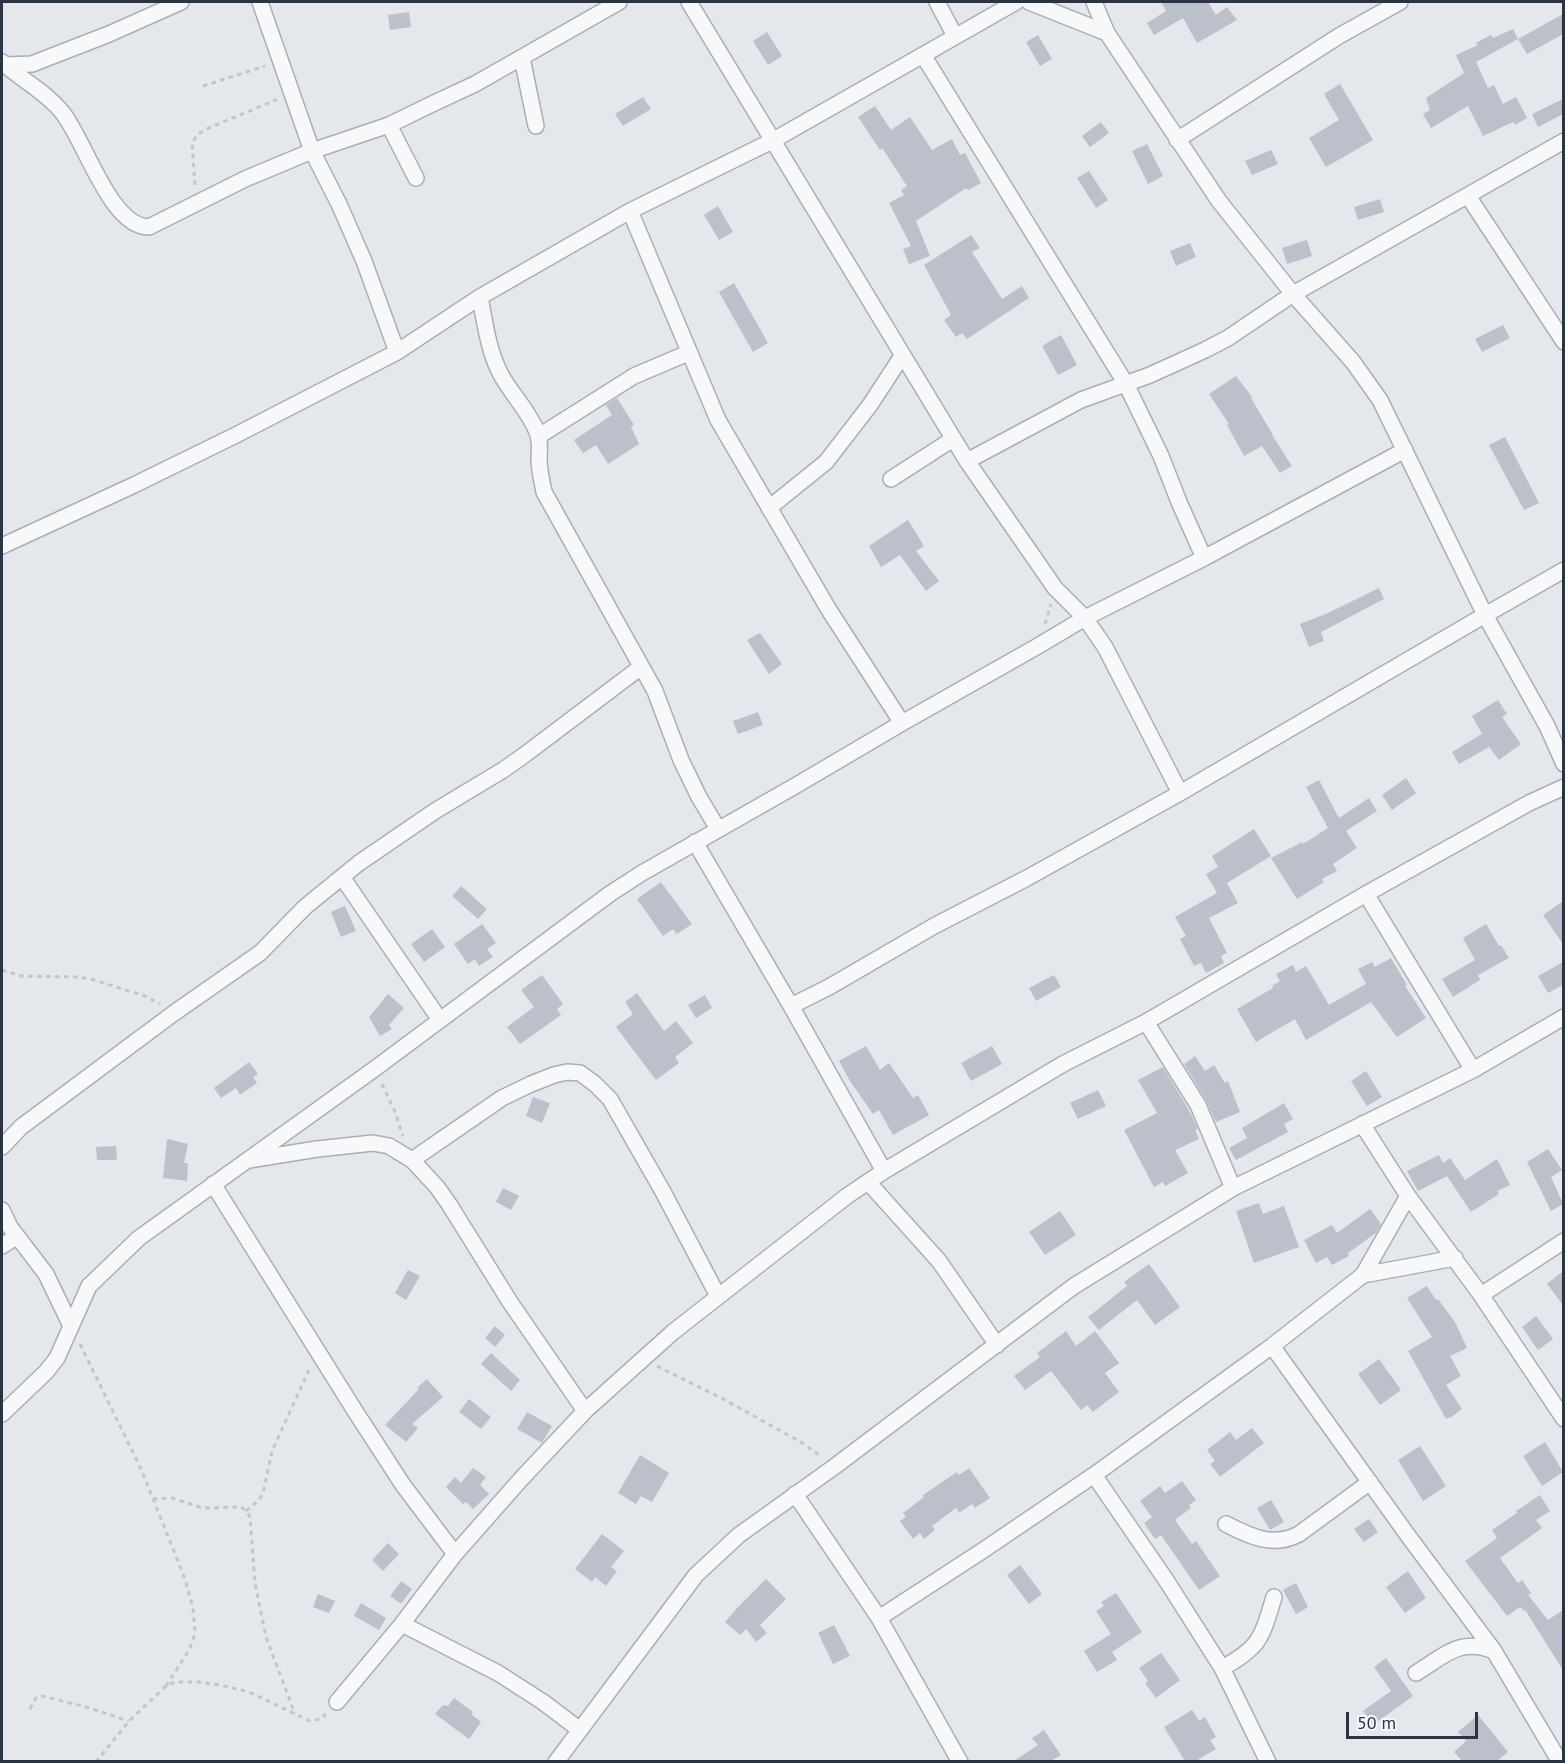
<!DOCTYPE html>
<html>
<head>
<meta charset="utf-8">
<style>
	body { margin:0 }
	#map { position:relative; width:1565px; height:1763px; overflow:hidden; background:#e4e7ec; font-family:"PT Sans",sans-serif }
	canvas { display:block }
	.frame { position:absolute; inset:0; border:3px solid #2b3445; pointer-events:none }
	.scale { position:absolute; left:1346px; top:1712px; width:132px; height:27px; box-sizing:border-box; border:3px solid #2b3445; border-top:0; padding-left:8px; font-size:18px; line-height:21px; white-space:nowrap; color:#2b3445; -webkit-text-stroke:4px #f4f6f9; paint-order:stroke }
</style>
</head>
<body>
<div id="map">
<canvas width="1565" height="1763"></canvas>
<div class="frame"></div>
<div class="scale">50 m</div>
</div>
<script>
const context = document.querySelector('canvas').getContext('2d');
context.lineJoin = 'round';
function fillPath(path, color) {
  context.fillStyle = color;
  context.fill(path, 'evenodd');
}
function strokePath(path, color, width, dash) {
  context.strokeStyle = color;
  context.lineWidth = width;
  context.lineCap = dash ? 'butt' : 'round';
  context.setLineDash(dash || []);
  context.stroke(path);
}
fillPath(new Path2D(`
	M1161 2H1208L1216 15 1227 7 1237 20 1197 43 1183 18 1154 35 1147 23 1166 11Z
	M409 12 411 27 390 30 388 15Z
	M1563 14V34L1527 54 1518 39Z
	M1513 29 1518 39 1476 62 1488 88 1494 85 1503 104 1516 97 1527 118 1515 125 1513 122 1483 136 1468 106 1431 128 1423 114 1430 110 1426 98 1464 73 1456 55 1478 45 1476 43 1491 35 1493 38Z
	M767 32 782 56 768 65 753 41Z
	M1038 35 1052 59 1040 66 1026 42Z
	M1340 84 1373 140 1326 167 1309 138 1339 120 1324 94Z
	M643 97 651 109 623 126 615 114Z
	M1563 99V114L1538 127 1532 114Z
	M875 106 891 130 910 117 932 150 952 139 960 155 965 153 981 183 968 190 966 188 916 221 930 256 909 264 903 249 911 246 889 203 904 195 901 190 907 186 882 148 880 150 858 117Z
	M1101 122 1109 133 1090 147 1082 136Z
	M1147 144 1163 176 1148 184 1132 151Z
	M1271 150 1278 164 1252 175 1245 161Z
	M1089 171 1108 200 1096 208 1077 178Z
	M1380 199 1384 212 1358 220 1354 207Z
	M718 206 733 232 719 240 704 215Z
	M971 235 980 248 972 252 1002 299 1022 286 1029 298 967 339 962 333 956 337 944 320 951 315 924 265Z
	M1307 240 1312 256 1287 264 1282 248Z
	M1190 243 1196 257 1176 266 1170 251Z
	M734 283 768 343 753 352 719 292Z
	M1503 325 1510 338 1482 352 1475 339Z
	M1061 335 1077 365 1058 375 1042 346Z
	M1236 376 1252 397 1251 398 1273 435H1272L1292 466 1280 473 1262 446 1244 456 1227 425 1229 424 1209 394Z
	M617 398 634 425 631 427 639 444 608 464 596 445 583 453 574 440 612 415 606 405Z
	M1505 437 1539 503 1524 510 1489 445Z
	M908 520 924 546 916 551 939 581 926 591 900 555 881 567 869 546Z
	M1379 588 1384 599 1321 632 1324 641 1309 647 1300 624 1328 613Z
	M760 633 782 664 769 674 747 640Z
	M1498 700 1507 714 1502 717 1521 744 1499 760 1489 747 1459 764 1452 752 1482 734 1472 716Z
	M758 712 763 725 738 734 733 721Z
	M1406 778 1416 793 1392 810 1382 795Z
	M1319 780 1339 818 1369 798 1377 811 1346 831 1357 848 1333 864 1337 871 1322 879 1324 882 1297 899 1271 858 1302 842 1303 844 1328 828 1306 787Z
	M1254 829 1271 856 1227 883 1238 903 1209 918 1227 953 1221 956 1224 963 1206 973 1201 963 1194 966 1180 939 1186 936 1175 917 1217 893 1206 874 1218 867 1212 856Z
	M661 882 692 924 677 934 673 929 663 936 637 899Z
	M461 886 487 909 478 919 452 896Z
	M1563 901V944L1543 915Z
	M345 906 356 931 341 937 331 912Z
	M482 924 496 943 487 949 493 957 479 966 475 959 468 964 454 944Z
	M1486 924 1499 946 1501 945 1509 958 1478 975 1480 980 1453 997 1442 979 1475 960 1463 938Z
	M432 929 445 947 424 962 411 944Z
	M1391 958 1407 985 1405 986 1426 1018 1397 1037 1371 1002 1306 1040 1295 1019 1256 1042 1237 1009 1273 988 1272 986 1280 981 1276 974 1293 965 1296 972 1306 966 1329 1005 1366 984 1358 969 1372 962 1375 967Z
	M1563 962V985L1548 993 1538 976Z
	M542 975 563 1004 557 1009 561 1015 520 1044 507 1027 534 1007 521 990Z
	M1054 975 1061 987 1036 1001 1029 988Z
	M637 993 664 1031 676 1021 693 1043 675 1057 679 1063 656 1080 616 1027 633 1014 625 1002Z
	M388 994 404 1008 389 1025 392 1029 380 1036 369 1017Z
	M705 995 712 1008 696 1018 688 1005Z
	M866 1046 880 1070 889 1063 913 1098 918 1095 929 1115 893 1135 879 1110 873 1114 850 1081 839 1061Z
	M992 1046 1002 1064 971 1081 961 1063Z
	M1195 1056 1205 1071 1214 1065 1225 1083 1228 1081 1240 1112 1216 1122 1206 1100 1184 1064Z
	M249 1062 258 1074 253 1077 257 1083 240 1095 236 1088 221 1098 214 1088Z
	M1163 1067 1189 1110 1198 1129 1195 1130 1199 1139 1175 1150 1188 1173 1165 1186 1163 1182 1154 1187 1124 1130 1157 1113 1138 1080Z
	M1366 1071 1382 1097 1367 1106 1351 1081Z
	M1098 1090 1106 1106 1078 1119 1070 1103Z
	M533 1097 550 1103 542 1123 526 1116Z
	M1284 1103 1293 1119 1284 1124 1288 1132 1236 1160 1229 1148 1247 1138 1242 1128Z
	M167 1139 188 1144 184 1163H188L187 1181 163 1178Z
	M116 1146 117 1160H97L96 1147Z
	M1548 1149 1562 1170 1551 1177 1563 1204 1551 1211 1527 1162Z
	M1439 1155 1443 1163 1450 1158 1465 1180 1497 1159 1510 1185 1497 1191 1499 1194 1471 1212 1447 1176 1418 1191 1407 1171Z
	M503 1188 519 1196 511 1210 496 1202Z
	M1259 1203 1263 1214 1284 1206 1299 1247 1254 1263 1236 1211Z
	M1370 1209 1381 1224 1376 1233 1348 1253 1349 1256 1332 1265 1327 1257 1316 1263 1304 1240 1332 1225 1337 1233Z
	M1060 1211 1076 1235 1045 1255 1029 1232Z
	M1149 1264 1180 1307 1155 1325 1137 1300 1099 1330 1088 1317 1127 1286 1124 1282Z
	M408 1270 420 1276 406 1300 395 1293Z
	M1563 1271V1305L1547 1284Z
	M1427 1286 1436 1300 1438 1299 1455 1322 1467 1348 1450 1356 1461 1376 1446 1385 1462 1409 1450 1418 1449 1417 1446 1419 1408 1351 1432 1337 1407 1298Z
	M1536 1316 1553 1339 1538 1350 1522 1327Z
	M495 1326 505 1335 495 1347 485 1338Z
	M1066 1331 1076 1346 1095 1331 1119 1363 1105 1373 1119 1392 1093 1412 1087 1405 1081 1410 1051 1371 1025 1390 1014 1376 1040 1357 1037 1353Z
	M491 1353 520 1380 511 1391 481 1364Z
	M1379 1359 1401 1390 1380 1405 1358 1374Z
	M427 1379 443 1397 412 1424 418 1428 406 1442 385 1425 419 1389 417 1388Z
	M469 1399 491 1417 481 1429 459 1412Z
	M527 1412 552 1426 542 1443 517 1429Z
	M1252 1428 1264 1443 1220 1477 1210 1464 1215 1461 1207 1450 1230 1432 1236 1440Z
	M1545 1442 1563 1472 1542 1486 1523 1456Z
	M1420 1446 1446 1486 1423 1501 1398 1460Z
	M640 1455 669 1473 652 1502 641 1496 636 1504 618 1493Z
	M473 1468 486 1477 480 1485 489 1494 473 1509 466 1502 463 1504 446 1487 455 1477 461 1483Z
	M969 1468 990 1498 975 1508 972 1504 959 1513 956 1508 932 1526 935 1530 924 1539 920 1533 913 1539 900 1521 906 1517 903 1513 924 1497 923 1495 957 1472 959 1475Z
	M1182 1481 1196 1500 1189 1505 1191 1508 1175 1520 1192 1544 1196 1541 1220 1576 1199 1590 1161 1535 1155 1539 1144 1523 1152 1517 1140 1501 1160 1486 1165 1493Z
	M1540 1495 1550 1511 1536 1520 1542 1528 1500 1558 1518 1583 1522 1580 1531 1593 1528 1595 1548 1620 1563 1610V1670L1525 1610 1524 1611 1520 1607 1507 1616 1465 1561 1497 1538 1492 1530 1517 1513 1516 1511Z
	M1271 1500 1284 1522 1270 1530 1257 1508Z
	M1369 1519 1378 1532 1364 1542 1354 1529Z
	M602 1534 624 1551 611 1567 617 1571 606 1586 595 1577 592 1582 575 1569Z
	M388 1543 399 1554 383 1571 372 1560Z
	M1020 1565 1042 1594 1029 1604 1007 1575Z
	M1408 1571 1426 1598 1405 1613 1386 1587Z
	M766 1579 786 1599 760 1625 767 1633 756 1642 746 1629 740 1635 725 1622 737 1608Z
	M401 1581 412 1589 401 1604 390 1596Z
	M1296 1583 1308 1607 1296 1614 1283 1590Z
	M1116 1593 1142 1632 1112 1652 1117 1660 1097 1672 1084 1651 1111 1634 1096 1611 1104 1606 1101 1602Z
	M318 1594 335 1601 329 1613 313 1607Z
	M361 1603 386 1618 379 1630 354 1616Z
	M834 1625 850 1656 833 1664 818 1633Z
	M1161 1653 1180 1680 1156 1698 1145 1683 1148 1681 1139 1668Z
	M1386 1658 1413 1696 1373 1725 1363 1711 1391 1691 1374 1667Z
	M454 1698 473 1712 471 1714 481 1722 469 1739 435 1714 443 1705 448 1706Z
	M1192 1710 1199 1721 1205 1717 1216 1737 1210 1740 1216 1749 1196 1761H1185L1164 1727Z
	M1478 1715 1508 1752 1497 1761H1462L1454 1752 1466 1741 1458 1732Z
	M1044 1730 1061 1755 1051 1761H1014L1038 1745 1032 1738Z`), '#bbc0ca');
const minor = new Path2D(`
	M260 2 312 151 339 204 364 261 397 352
	M689 2 967 461 1055 588 1085 618 1105 647 1180 793
	M937 2 955 36
	M1029 2 1107 33
	M1094 2 1107 33 1219 201 1293 294 1353 362 1380 400 1485 615 1564 570
	M923 55 1126 384 1161 456 1179 502 1204 558
	M522 58 536 126
	M2 62C21 80 45 91 62 112 85 140 110 227 149 227L245 179 312 151 389 125 430 105 475 84 619 2
	M5 65 32 64 109 34 181 2
	M389 125 416 178
	M1177 140 1339 36 1400 2
	M1468 196 1564 342
	M630 211 718 420 829 610 902 723
	M480 297C485 323 488 349 500 373 511 394 529 411 537 432 541 442 539 449 539 459 539 470 542 481 544 492L655 691 681 760 699 797 718 829
	M539 436 634 376 688 353
	M967 461 1081 400 1150 375 1205 350 1228 338 1293 294 1564 141
	M891 479 953 439
	M769 508 826 462 870 405 902 356
	M2 546 134 485 236 435 397 352 480 297 630 211 772 141 1016 2
	M695 842 791 1006 884 1171
	M342 877 440 1020
	M1366 894 1473 1070
	M791 1006 829 987 934 926 1027 878 1180 793 1485 615 1547 726 1564 764
	M1146 1022 1198 1105 1233 1188
	M1362 1124 1408 1196 1481 1295 1564 1419
	M2 1147 21 1127 174 1013 260 953 305 907 359 863 435 811 503 770 523 756 641 667
	M249 1160 317 1149 373 1143 389 1146 412 1160 437 1187 449 1204 510 1302 585 1411
	M412 1160 502 1098 531 1084 554 1075 567 1072 580 1073 595 1084 610 1099 662 1190 718 1296
	M868 1182 939 1261 997 1345
	M213 1184 355 1411 403 1485 455 1554
	M2 1210 10 1227 46 1274 71 1326
	M2 1246 17 1236
	M1363 1275 1455 1258
	M1481 1295 1564 1241
	M1272 1346 1409 1537 1494 1651 1560 1762
	M2 1414 46 1372 57 1358 89 1286 139 1238 373 1070 611 893 642 873 795 786 902 723 1038 646 1085 618 1204 558 1405 450
	M1094 1475 1166 1580 1222 1668 1268 1762
	M795 1494 879 1618 960 1762
	M1226 1524C1249 1536 1273 1548 1299 1534L1370 1482
	M879 1618 982 1551 1094 1475 1272 1346 1363 1275 1408 1196
	M402 1624 498 1673 543 1702 580 1730
	M1222 1668C1260 1648 1262 1637 1274 1597
	M1416 1673C1444 1656 1460 1637 1494 1651
	M337 1702 402 1624 455 1554 522 1478 585 1411 673 1332 847 1196 884 1171 1063 1064 1146 1022 1366 894 1529 803 1564 787
	M556 1762 696 1575 739 1535 834 1467 1074 1286 1233 1188 1473 1070 1564 1017`);
strokePath(minor, '#a9aeb7', 18);
strokePath(new Path2D(`
	M203 86 265 66
	M195 185 192 143 198 134 209 128 278 99
	M1045 624 1051 604
	M2 970 21 976 76 977 91 979 145 996 160 1004
	M382 1084 395 1112 403 1136
	M80 1344 142 1471 185 1579 193 1608 195 1632 193 1640 189 1650 166 1686
	M657 1366 725 1400 799 1441 822 1457
	M153 1499 172 1498 203 1508 241 1507 246 1511 250 1517 255 1583 266 1637 295 1714
	M246 1511 258 1501 263 1494 272 1451 309 1370
	M30 1709 36 1698 42 1696 86 1707 129 1721
	M96 1762 129 1721 166 1686 175 1682H199L220 1685 249 1692 310 1721 320 1719 326 1714`), '#c2c5cb', 3, [4.5, 4.5]);
strokePath(minor, '#f7f8fa', 15);
</script>
</body>
</html>
